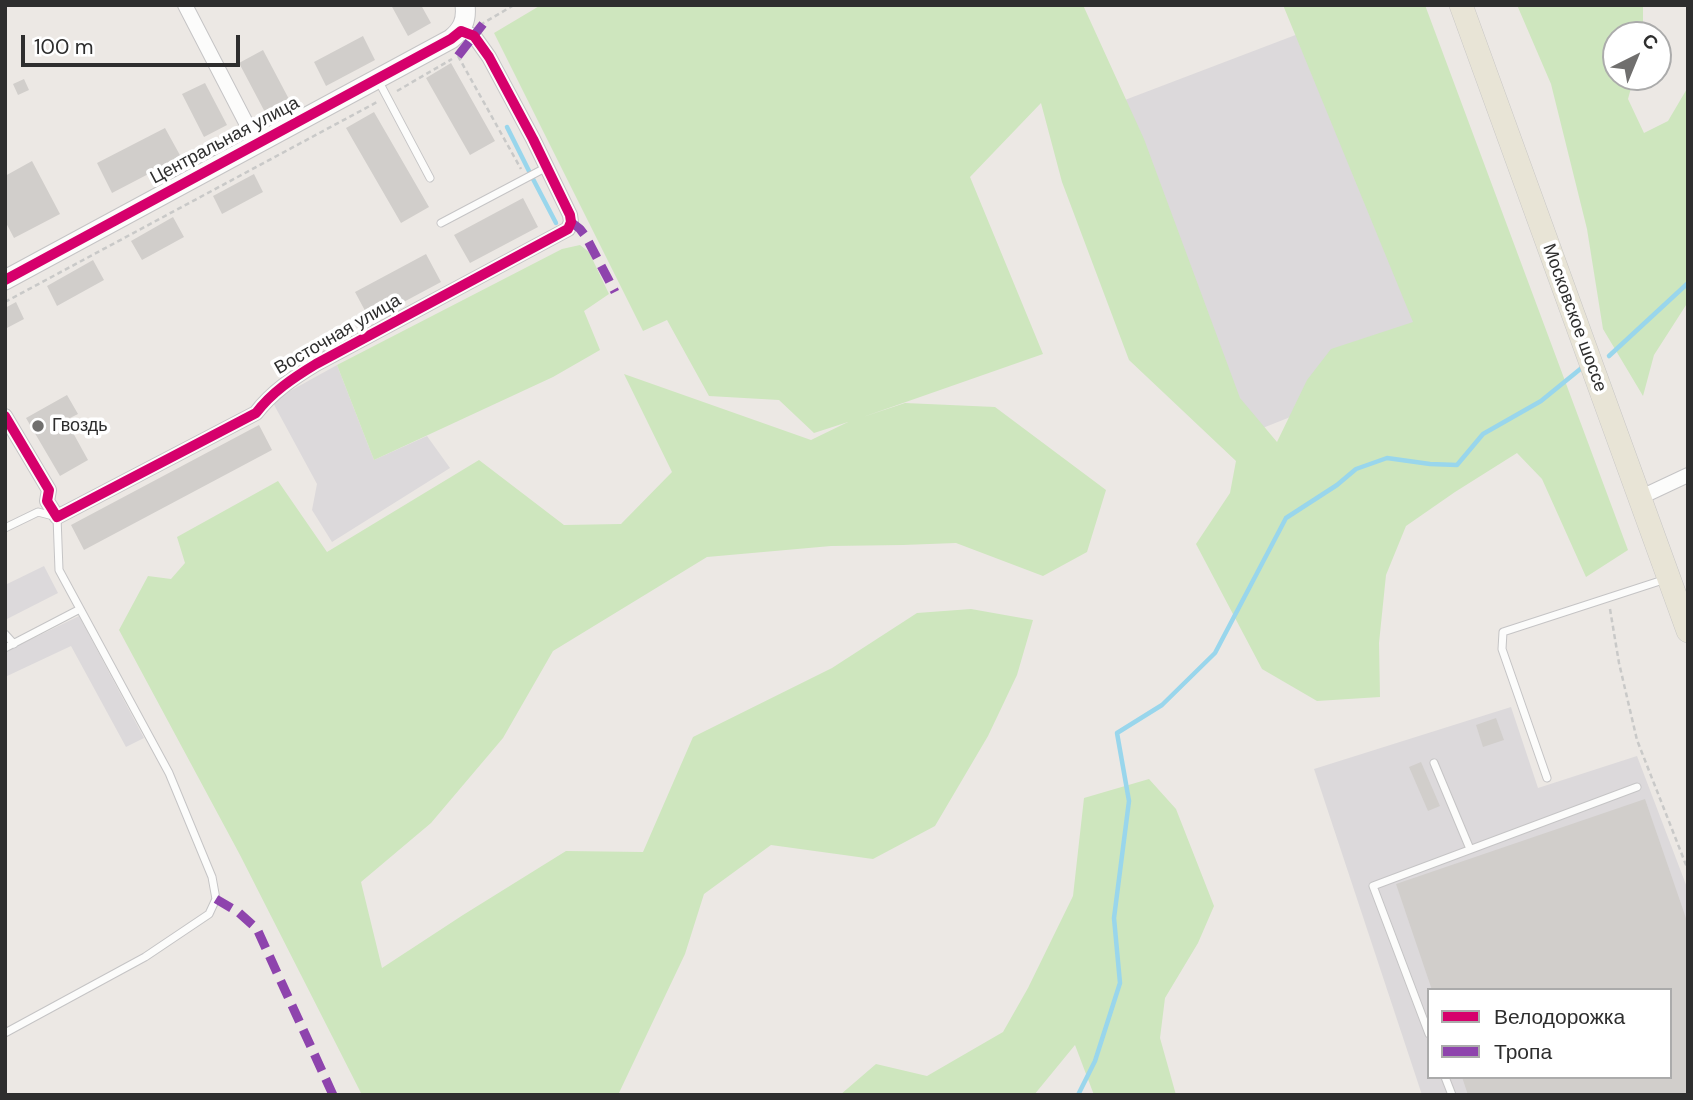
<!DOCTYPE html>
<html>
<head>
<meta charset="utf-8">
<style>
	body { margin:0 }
	#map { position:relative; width:1693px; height:1100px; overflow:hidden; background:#ece8e4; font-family:"DM Sans",sans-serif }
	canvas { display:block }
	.frame { position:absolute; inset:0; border:7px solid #2e2e2e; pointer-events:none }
	.legend { position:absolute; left:1427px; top:988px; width:245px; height:91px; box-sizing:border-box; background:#fff; border:2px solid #ababab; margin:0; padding:9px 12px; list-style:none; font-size:21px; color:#2e2e2e }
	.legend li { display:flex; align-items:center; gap:14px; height:35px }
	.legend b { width:35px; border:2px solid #ababab }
	.north { position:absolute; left:1602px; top:21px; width:70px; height:70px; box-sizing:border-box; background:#fff; border:2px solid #ababab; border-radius:50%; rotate:43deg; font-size:19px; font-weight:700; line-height:28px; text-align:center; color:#2e2e2e }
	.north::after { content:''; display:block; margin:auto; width:24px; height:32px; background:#706f6e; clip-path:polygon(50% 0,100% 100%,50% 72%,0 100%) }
	.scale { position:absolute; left:21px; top:35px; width:219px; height:32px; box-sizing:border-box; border:4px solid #2e2e2e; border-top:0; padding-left:9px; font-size:21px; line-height:24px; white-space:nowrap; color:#2e2e2e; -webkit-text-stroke:5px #fff; paint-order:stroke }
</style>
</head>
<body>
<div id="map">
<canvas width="1693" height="1100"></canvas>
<div class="frame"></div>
<ul class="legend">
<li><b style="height:9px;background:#d6006c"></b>Велодорожка</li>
<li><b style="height:9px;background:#8e44ad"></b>Тропа</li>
</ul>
<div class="north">С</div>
<div class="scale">100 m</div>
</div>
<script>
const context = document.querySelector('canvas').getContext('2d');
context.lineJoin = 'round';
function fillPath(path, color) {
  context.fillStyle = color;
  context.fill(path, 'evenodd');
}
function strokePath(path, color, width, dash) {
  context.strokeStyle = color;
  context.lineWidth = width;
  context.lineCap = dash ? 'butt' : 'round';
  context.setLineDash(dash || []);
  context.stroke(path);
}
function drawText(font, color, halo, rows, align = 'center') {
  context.font = font + ' "DM Sans",sans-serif';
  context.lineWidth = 7;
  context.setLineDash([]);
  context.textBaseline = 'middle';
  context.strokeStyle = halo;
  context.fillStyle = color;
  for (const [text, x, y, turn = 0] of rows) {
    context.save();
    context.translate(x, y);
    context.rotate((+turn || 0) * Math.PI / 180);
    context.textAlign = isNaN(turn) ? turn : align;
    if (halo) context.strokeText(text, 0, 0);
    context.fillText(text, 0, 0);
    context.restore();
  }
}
fillPath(new Path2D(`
	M1327 23 1449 354 1240 437 1117 103Z
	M337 365 374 460 427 436 450 468 332 542 312 510 317 484 272 401Z
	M44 566 58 593 5 620V585Z
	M79 616 144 738 126 747 71 646 5 677V652Z
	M1511 707 1538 788 1637 756 1688 890V1095H1422L1314 769ZM1429 990H1670V1077H1429Z`), '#dcd9db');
fillPath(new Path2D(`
	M541 5H1083L1144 139 1240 398 1277 442 1307 380 1331 349 1413 322 1283 5H1425L1628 550 1586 577 1542 479 1517 453 1455 492 1406 526 1386 575 1379 643 1380 697 1317 701 1262 669 1196 544 1230 493 1236 461 1129 360 1062 182 1041 103 970 177 1043 354 863 417 905 403 995 407 1106 490 1087 552 1043 576 956 543 903 545 831 546 707 557 553 651 503 738 431 823 361 882 382 968 463 915 566 851 643 852 693 737 832 668 917 613 971 609 1033 620 1017 675 988 736 935 826 873 859 771 845 704 894 685 954 618 1095H362L240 855 119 630 148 576 171 579 185 563 177 537 278 481 327 552 479 460 564 525 621 524 672 472 624 374 811 440 848 422 814 433 779 400 709 396 667 320 643 331 494 33Z
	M1517 5H1643V35H1616V77H1634L1628 99 1644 133 1668 121 1688 87V302L1654 355 1643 396 1603 329 1587 229 1551 84Z
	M580 245 589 252 609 294 584 311 600 350 553 377 374 460 337 365 562 249Z
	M1149 779 1176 809 1214 906 1198 943 1165 998 1160 1038 1176 1095H1094L1075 1045 1034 1095H840L876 1064 927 1076 1003 1032 1028 988 1073 896 1084 798Z`), '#cee6be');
strokePath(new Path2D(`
	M507 127 529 171
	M533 179 556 223
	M1609 356 1688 283
	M1078 1095 1095 1061 1120 983 1114 918 1129 801 1117 733 1162 705 1215 653 1286 518 1337 485 1356 469 1387 458 1430 464 1457 465 1483 434 1541 401 1584 366`), '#99d6ec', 4.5);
fillPath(new Path2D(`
	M391 5H421L431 23 408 36Z
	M363 36 375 60 326 86 314 62Z
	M263 50 291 103 267 116 239 63Z
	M451 63 495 141 470 155 426 78Z
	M24 79 29 90 18 95 13 84Z
	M205 83 227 125 204 137 182 94Z
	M374 112 429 207 401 223 346 128Z
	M165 128 181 157 112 193 97 163Z
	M32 161 60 214 14 238 5 221V176Z
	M254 174 263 192 222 214 213 196Z
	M523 198 538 227 470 263 454 235Z
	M173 217 184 237 142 260 131 241Z
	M426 254 441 282 370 320 355 292Z
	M93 260 104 280 57 306 47 286Z
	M16 302 24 319 5 329V308Z
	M67 395 78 414 66 420 88 460 60 476 26 418Z
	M259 425 272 450 84 550 71 525Z
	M1496 718 1504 740 1483 747 1476 725Z
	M1421 762 1440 806 1428 811 1409 767Z
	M1645 799 1688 924V1095H1468L1462 1077H1670V990H1432L1396 884Z`), '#d1cecb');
const lane = new Path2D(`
	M378 80 430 178
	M441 223 547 167
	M5 528 38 512 57 517 59 570 169 773 212 877 216 899 209 914 145 957 5 1033
	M5 634 14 644
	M5 648 80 609
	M1434 763 1470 849
	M1547 778 1502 649 1503 632 1666 579
	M1429 1034 1373 886 1637 787
	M1445 1077 1452 1095`);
const street = new Path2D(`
	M185 5 257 144
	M5 416 49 490 47 501 57 517 256 413C272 392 293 378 316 364L568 229 571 222 570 215 533 139 489 57 474 36 461 31
	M1639 498 1688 475`);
const secondary = new Path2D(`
	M5 280 451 39C462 30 467 21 465 5`);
const primary = new Path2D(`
	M1461 5 1688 631`);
strokePath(lane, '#c5c4c5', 9);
strokePath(street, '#c5c4c5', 16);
strokePath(secondary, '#c5c4c5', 21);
strokePath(primary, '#c6c5c4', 24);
strokePath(new Path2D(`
	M480 25 514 5
	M458 56 521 169
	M397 91 452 59
	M5 302 379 101
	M1610 609 1619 663 1637 740 1688 870`), '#c9c9c8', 2.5, [5, 3.5]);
strokePath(lane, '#fcfcfb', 7);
strokePath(street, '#fcfcfb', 14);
strokePath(secondary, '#fcfcfb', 19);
strokePath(primary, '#e8e4d6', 23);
strokePath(new Path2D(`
	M458 56 483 24
	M571 222 580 229 586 237 615 292
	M216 899 238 912 257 929 333 1095`), '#8e44ad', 9, [18, 9]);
strokePath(new Path2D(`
	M5 280 451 39 461 31 474 36 489 57 533 139 570 215 571 222 568 229 316 364C293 378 272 392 256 413L57 517 47 501 49 490 5 416`), '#d6006c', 10);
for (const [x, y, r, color] of [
	[38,426,7,"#706f6e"]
]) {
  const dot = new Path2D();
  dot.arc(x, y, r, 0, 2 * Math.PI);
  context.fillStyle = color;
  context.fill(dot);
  strokePath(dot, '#fff', 2.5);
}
drawText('18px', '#2e2e2e', '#fff', [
	["Центральная улица",225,141,-28],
	["Московское шоссе",1574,318,70],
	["Восточная улица",338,335,-30]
]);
drawText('18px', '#2e2e2e', '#fff', [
	["Гвоздь",52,426]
], 'left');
</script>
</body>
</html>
